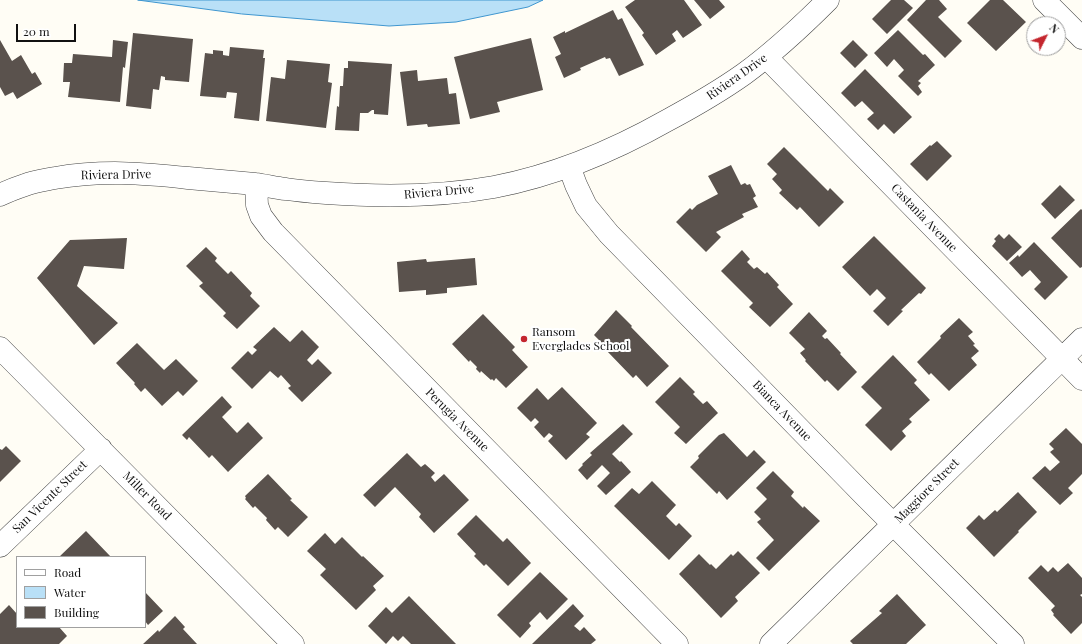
<!DOCTYPE html>
<html>
<head>
<meta charset="utf-8">
<style>
	body { margin:0 }
	#map { position:relative; width:1082px; height:644px; overflow:hidden; background:#fffdf5; font-family:"Playfair Display",serif }
	canvas { display:block }
	.legend { position:absolute; left:16px; top:556px; width:130px; height:72px; box-sizing:border-box; background:#fff; border:1px solid #a0a0a0; margin:0; padding:5px 7px; list-style:none; font-size:12px; color:#111 }
	.legend li { display:flex; align-items:center; gap:8px; height:20px }
	.legend b { width:20px; border:1px solid #a0a0a0 }
	.north { position:absolute; left:1026px; top:16px; width:40px; height:40px; box-sizing:border-box; background:#fff; border:1px solid #a0a0a0; border-radius:50%; rotate:48deg; font-size:11px; font-weight:700; line-height:16px; text-align:center; color:#111 }
	.north::after { content:''; display:block; margin:auto; width:14px; height:18px; background:#c4262e; clip-path:polygon(50% 0,100% 100%,50% 72%,0 100%) }
	.scale { position:absolute; left:16px; top:24px; width:60px; height:18px; box-sizing:border-box; border:2px solid #111; border-top:0; padding-left:5px; font-size:12px; line-height:14px; white-space:nowrap; color:#111; -webkit-text-stroke:3px #fff; paint-order:stroke }
</style>
</head>
<body>
<div id="map">
<canvas width="1082" height="644"></canvas>
<ul class="legend">
<li><b style="height:5px;background:#fff"></b>Road</li>
<li><b style="height:11px;background:#b9e0f7"></b>Water</li>
<li><b style="height:11px;background:#5a524d"></b>Building</li>
</ul>
<div class="north">N</div>
<div class="scale">20 m</div>
</div>
<script>
const context = document.querySelector('canvas').getContext('2d');
context.lineJoin = 'round';
function fillPath(path, color) {
  context.fillStyle = color;
  context.fill(path, 'evenodd');
}
function strokePath(path, color, width, dash) {
  context.strokeStyle = color;
  context.lineWidth = width;
  context.lineCap = dash ? 'butt' : 'round';
  context.setLineDash(dash || []);
  context.stroke(path);
}
function drawText(font, color, halo, rows, align = 'center') {
  context.font = font + ' "Playfair Display",serif';
  context.lineWidth = 4;
  context.setLineDash([]);
  context.textBaseline = 'middle';
  context.strokeStyle = halo;
  context.fillStyle = color;
  for (const [text, x, y, turn = 0] of rows) {
    context.save();
    context.translate(x, y);
    context.rotate((+turn || 0) * Math.PI / 180);
    context.textAlign = isNaN(turn) ? turn : align;
    if (halo) context.strokeText(text, 0, 0);
    context.fillText(text, 0, 0);
    context.restore();
  }
}
const water = new Path2D(`
	M138 0H543L528 7 456 22 389 26 242 14Z`);
fillPath(water, '#b9e0f7');
strokePath(water, '#3f96cf', 1);
fillPath(new Path2D(`
	M635 0H684L702 25 683 38 677 30 672 34 676 41 656 55 642 35 644 33 625 7Z
	M694 0H719L725 7 710 19Z
	M891 0H904L913 8 887 34 872 19Z
	M926 0H939L947 9 938 17 962 41 945 58 907 20Z
	M990 0H1003L1026 22 996 51 967 23Z
	M613 10 618 20 622 18 644 65 619 76 610 58 606 59 605 57 580 68 581 70 564 78 555 57 561 54 553 37 565 31V33Z
	M898 30 923 55 925 54 935 65 918 81 921 83 918 86 922 92 918 96 898 76 904 70 894 59 887 67 874 53Z
	M133 33 193 39 189 82 165 80V77L161 76 159 90 153 89 151 109 126 106Z
	M531 38 543 90 497 102 500 112 470 119 454 57Z
	M0 40 12 61 21 55 32 74 35 72 42 84 17 99 13 92 5 96 0 87Z
	M113 40 128 42 125 68 123 67 120 102 68 97 70 82H63L64 63H72L73 54 112 57Z
	M853 40 868 55 855 68 840 53Z
	M230 47 264 50 263 58H265L259 121 234 118 237 93 227 92 226 98 200 96 205 53 213 54V50L223 51V55L229 56Z
	M287 60 330 64 328 82 332 83 326 128 266 121 271 77 285 79Z
	M348 61 392 64 388 115 374 114V110H372L368 113H360L359 131 335 130 337 106 339 107 340 86H343L344 68H348Z
	M865 69 912 117 894 134 884 124 878 130 867 119 874 113 862 101 855 107 841 93Z
	M417 70 418 81 447 78 449 94 456 93 460 124 428 127 427 124 407 126 400 72Z
	M937 141 952 156 927 181 910 164 930 145 931 146Z
	M784 147 828 191 830 188 844 202 819 227 800 207 797 210 779 193 782 190 772 179 777 174 767 164Z
	M731 165 741 185 745 183 747 185 750 184 756 196 753 198 758 207 742 214 744 217 716 232 721 237 706 252 676 222 690 208 692 210 697 205 718 194 708 176Z
	M1060 185 1075 200 1055 219 1041 204Z
	M1081 209 1082 210V267L1080 268 1051 238Z
	M999 234 1004 239 1009 234 1022 247 1007 261 992 246 996 241 994 239Z
	M874 236 926 288 921 294 919 293 901 310 903 311 888 326 873 311 886 298 877 289 870 296 842 267Z
	M127 238 124 269 84 266 77 286 118 323 94 345 37 278 70 240Z
	M1034 242 1068 277 1045 300 1034 289 1041 282 1030 270 1022 277 1009 263 1018 255 1019 257Z
	M206 247 217 258 215 261 228 274 231 271 252 293 250 296 260 306 237 329 223 316 226 313 199 286 203 283 186 266Z
	M742 250 750 259 747 262 754 269 757 267 765 274 767 272 779 285 777 287 793 304 770 327 749 307 753 303 721 271Z
	M475 258 477 285 447 288V293L426 295V290L399 292 397 262 426 259 427 262Z
	M616 310 632 326 631 327 669 366 647 387 636 375 633 378 606 350 607 348 594 335Z
	M809 312 827 331 822 336 825 339 827 338 841 353 840 354 857 372 838 391 827 380 825 382 805 361 806 360 800 353 805 349 789 333Z
	M483 314 515 347 512 350 528 367 506 388 496 378 494 381 492 379 491 380 481 371 480 373 476 369 477 367 470 360 469 362 452 344Z
	M959 318 973 332 968 336 975 344 973 345 979 351 971 358 977 365 949 391 931 373 929 375 917 362 941 338 940 336Z
	M274 327 290 342 302 330 319 347 307 360 312 365 318 359 332 373 302 402 288 388 291 386 281 375 278 378 270 371 252 389 231 368 248 351 252 355 257 350 253 347Z
	M137 343 164 370 176 359 198 381 183 396 178 391 162 406 145 388 141 392 134 384 135 383 116 363Z
	M893 355 917 380 914 383 930 400 909 419 912 422 902 431 906 436 891 451 865 425 882 408 861 387Z
	M680 377 695 392 693 394 703 404 707 401 718 413 686 444 674 433 680 427 655 402Z
	M562 387 597 423 586 434 590 437 566 460 548 441 553 436 549 433 544 438 534 427 539 422 535 418 531 422 517 408 537 388 548 400Z
	M222 396 232 407 222 417 237 433 248 422 263 438 228 472 212 455 209 458 189 437 187 440 182 435Z
	M623 424 633 434 612 454 620 462 621 461 631 472 606 495 597 486 610 473 602 465 587 480 578 470 583 465 582 464 592 455 590 453Z
	M1066 428 1082 444V474L1068 488 1073 493 1060 505 1032 478 1045 466 1050 471 1060 462 1050 452 1054 449 1049 444Z
	M724 433 747 457 754 450 766 462 727 500 719 491 717 494 690 467 699 458 698 456 719 435Z
	M6 446 21 461 0 482V449L2 450Z
	M407 453 421 467 425 464 435 473 431 477 435 482 444 474 469 500 434 533 419 517 421 514 395 487 375 507 363 495Z
	M773 471 794 492 791 496 803 508 804 506 820 521 769 571 756 558 774 540 757 522 761 519 754 512 767 499 756 488Z
	M268 474 292 499 290 500 308 517 288 537 278 527 275 530 266 520 267 518 255 506 253 508 245 499 246 498 245 496Z
	M652 481 676 505 666 516 676 526 679 523 692 536 669 560 614 506 632 488 639 494Z
	M1018 492 1037 512 1018 531 1019 532 994 557 966 528 979 515 984 520 995 510 997 512Z
	M476 515 503 542 507 538 531 563 508 586 486 564 484 566 474 556 476 554 457 534Z
	M86 531 111 557H59Z
	M325 533 335 544 342 537 362 557 363 556 384 576 373 586 376 590 356 610 320 575 326 569 307 551Z
	M738 551 760 573 735 597 738 601 721 618 679 574 699 554 710 565 711 564 716 569 731 554 733 556Z
	M1068 563 1082 578V594L1080 595 1082 597V623L1071 634 1053 615 1054 614 1051 610 1055 606 1028 578 1041 565 1048 572 1053 567 1058 572Z
	M540 572 568 599 547 620 540 612 529 623 531 626 520 638 497 615Z
	M145 592 163 611 148 625 145 621Z
	M897 594 926 625 906 644H853L850 641 882 613 879 611Z
	M409 596 456 644H411L403 636 398 641 393 636 386 644 368 626 386 607 392 613Z
	M573 604 584 616 574 626 580 631 584 627 596 640 591 644H532Z
	M9 605 17 614V627H59L67 636 59 644H0V614Z
	M175 616 185 627 183 629 197 644H143L158 630 159 632Z`), '#5a524d');
const minor = new Path2D(`
	M1044 0 1082 38
	M766 57 1082 379
	M569 166 576 185 586 206 609 234 864 495 1013 644
	M256 184 257 205 261 216 273 232 677 644
	M0 195C8 191 16 188 25 185 35 181 45 180 55 178 102 170 142 173 188 178 210 180 233 182 255 184 265 185 275 188 286 189 299 191 312 192 326 193 382 197 439 197 494 187 557 175 613 151 668 120 694 106 720 91 744 74 774 52 802 26 828 0
	M0 348 293 644
	M0 546 101 449
	M771 644 1082 339`);
strokePath(minor, '#444', 23);
strokePath(minor, '#fff', 22);
for (const [x, y, r, color] of [
	[524,339,4,"#c4262e"]
]) {
  const dot = new Path2D();
  dot.arc(x, y, r, 0, 2 * Math.PI);
  context.fillStyle = color;
  context.fill(dot);
  strokePath(dot, '#fff', 1.5);
}
drawText('12px', '#111', '#fff', [
	["Riviera Drive",737,77,-35],
	["Riviera Drive",116,175,-1],
	["Riviera Drive",439,192,-5],
	["Castania Avenue",924,218,46],
	["Bianca Avenue",782,411,46],
	["Perugia Avenue",457,420,45],
	["Maggiore Street",927,491,-45],
	["Miller Road",147,496,45],
	["San Vicente Street",50,497,-44]
]);
drawText('12px', '#111', '#fff', [
	["Ransom",532,332],
	["Everglades School",532,346]
], 'left');
</script>
</body>
</html>
